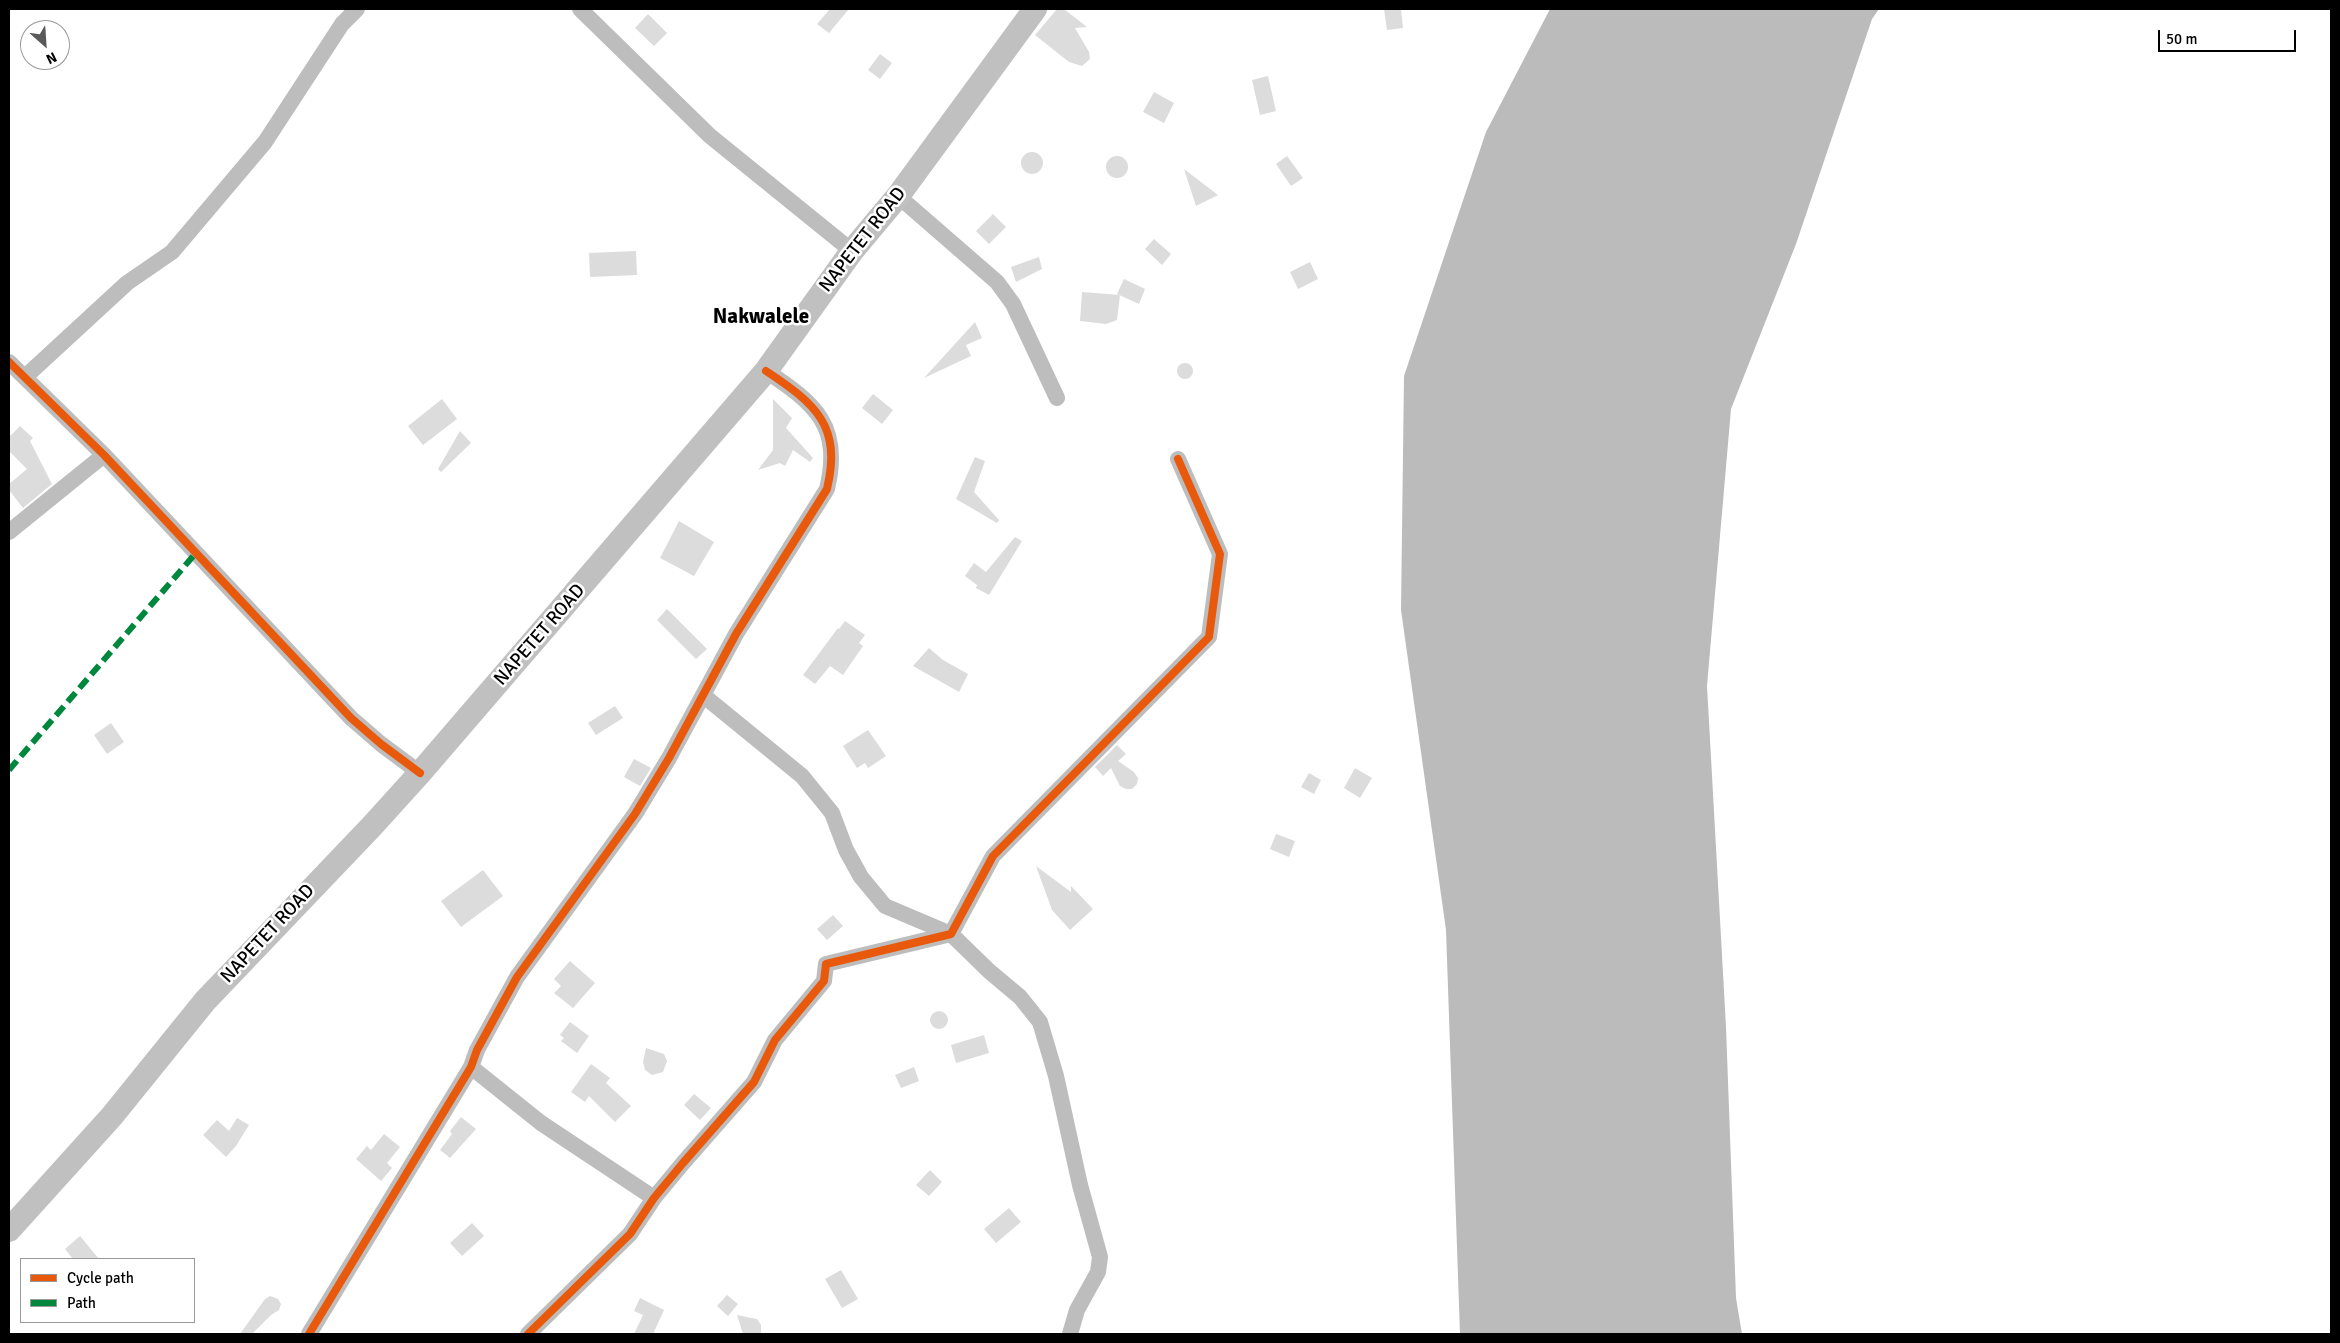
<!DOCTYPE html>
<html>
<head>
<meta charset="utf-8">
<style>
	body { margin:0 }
	#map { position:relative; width:2340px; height:1343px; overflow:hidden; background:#fff; font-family:Signika,sans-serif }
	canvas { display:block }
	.frame { position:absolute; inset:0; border:10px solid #000; pointer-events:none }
	.legend { position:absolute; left:20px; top:1258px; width:175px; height:65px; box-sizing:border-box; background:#fff; border:1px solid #999; margin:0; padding:6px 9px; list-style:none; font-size:15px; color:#000 }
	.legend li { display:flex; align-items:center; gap:10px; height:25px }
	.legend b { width:25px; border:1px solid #999 }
	.north { position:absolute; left:20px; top:20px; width:50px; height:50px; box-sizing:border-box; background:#fff; border:1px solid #999; border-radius:50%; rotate:154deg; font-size:14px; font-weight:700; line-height:20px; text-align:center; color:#000 }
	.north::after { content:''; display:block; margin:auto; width:18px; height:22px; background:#595959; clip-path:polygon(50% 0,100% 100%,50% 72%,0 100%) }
	.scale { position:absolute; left:2158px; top:30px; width:138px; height:22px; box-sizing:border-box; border:2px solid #000; border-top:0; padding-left:6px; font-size:15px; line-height:18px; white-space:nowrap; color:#000; -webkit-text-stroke:4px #fff; paint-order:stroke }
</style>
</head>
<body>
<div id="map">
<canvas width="2340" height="1343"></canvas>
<div class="frame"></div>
<ul class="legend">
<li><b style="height:6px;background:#e8590c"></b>Cycle path</li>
<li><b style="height:6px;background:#00873e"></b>Path</li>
</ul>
<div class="north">N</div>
<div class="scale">50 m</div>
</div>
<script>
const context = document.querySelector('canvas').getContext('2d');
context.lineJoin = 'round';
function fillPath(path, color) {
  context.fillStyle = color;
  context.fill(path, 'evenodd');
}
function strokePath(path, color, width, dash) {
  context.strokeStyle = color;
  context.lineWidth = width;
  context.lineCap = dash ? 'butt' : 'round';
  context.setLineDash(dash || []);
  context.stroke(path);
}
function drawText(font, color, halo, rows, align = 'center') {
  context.font = font + ' Signika,sans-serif';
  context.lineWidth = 5;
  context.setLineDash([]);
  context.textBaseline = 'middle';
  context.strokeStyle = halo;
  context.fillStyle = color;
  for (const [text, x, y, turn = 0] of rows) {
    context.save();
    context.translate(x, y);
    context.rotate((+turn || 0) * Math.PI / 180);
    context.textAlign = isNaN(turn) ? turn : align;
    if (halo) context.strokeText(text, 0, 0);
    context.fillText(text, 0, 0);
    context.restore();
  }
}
fillPath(new Path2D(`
	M1550 9H1879L1872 19 1796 244 1731 409 1707 686 1726 1027 1736 1298 1742 1334H1460L1446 930 1401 610 1404 376 1486 132Z`), '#bbb');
fillPath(new Path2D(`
	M830 9H849L829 33 817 24Z
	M1057 9H1064L1087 27 1075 28 1089 52 1090 59 1082 66 1069 62 1035 35Z
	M1384 9H1401L1403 28 1387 30Z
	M648 14 667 33 654 46 635 28Z
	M880 54 892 63 880 79 868 70Z
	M1268 76 1276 111 1260 115 1252 80Z
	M1154 92 1174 103 1164 123 1143 112Z
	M1021 163a11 11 0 1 1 22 0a11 11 0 1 1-22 0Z
	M1287 156 1303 178 1291 186 1276 164Z
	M1106 167a11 11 0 1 1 22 0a11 11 0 1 1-22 0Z
	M1184 169 1218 195 1196 206Z
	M993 214 1006 227 989 244 976 231Z
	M1154 239 1171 254 1162 265 1145 249Z
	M636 251 637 275 590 277 589 253Z
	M1039 257 1042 269 1016 282 1011 267Z
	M1310 262 1318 279 1298 289 1290 272Z
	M1124 279 1145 289 1139 304 1117 294Z
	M1082 292 1120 295 1117 320 1106 324 1080 321Z
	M975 322 982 338 966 345 971 356 924 378Z
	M1177 371a8 8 0 1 1 16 0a8 8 0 1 1-16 0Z
	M873 394 893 410 882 424 862 408Z
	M442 399 457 419 423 445 408 426Z
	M773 399 792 418 786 428 813 458 810 462 793 450 785 466 780 463 758 470 779 442 773 450Z
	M20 426 33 438 30 441 52 484 23 508 9 490V484L27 469 9 451V437Z
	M460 431 471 443 441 472 438 469Z
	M975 457 985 461 974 492 999 520 997 523 956 499Z
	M679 521 714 542 694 576 660 558Z
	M1015 537 1022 541 989 595 976 588 977 585 965 576 974 563 986 572Z
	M667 609 707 649 696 659 657 620Z
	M845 621 865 635 859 643 863 646 843 675 830 666 815 684 803 675 838 628 839 629Z
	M929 648 943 660 968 674 959 692 913 666Z
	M615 706 623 718 596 735 588 723Z
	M111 723 124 742 107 754 94 735Z
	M868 730 886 756 868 768 865 763 857 768 843 746Z
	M1117 745 1126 754 1118 761 1134 772 1138 778 1137 784 1132 789H1126L1120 786 1111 768 1103 776 1095 767Z
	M634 759 651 768 640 786 624 777Z
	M1355 768 1372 778 1360 798 1344 788Z
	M1309 773 1321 780 1314 794 1301 787Z
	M1276 834 1295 841 1289 857 1270 849Z
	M1036 866 1071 892V886L1093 909 1070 930 1052 910Z
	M483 870 503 896 461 927 441 901Z
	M833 915 843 926 827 940 817 929Z
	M570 961 595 983 573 1008 554 993 561 986 554 979Z
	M930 1020a9 9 0 1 1 18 0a9 9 0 1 1-18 0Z
	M570 1022 589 1036 577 1053 561 1041 564 1038 560 1035Z
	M984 1035 989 1053 956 1063 951 1045Z
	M646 1048 664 1054 667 1061 663 1072 652 1075 645 1070 643 1062Z
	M591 1064 610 1078 606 1083 631 1106 615 1122 589 1096 585 1102 571 1092Z
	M914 1067 919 1081 901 1088 895 1075Z
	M694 1094 711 1108 700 1120 684 1105Z
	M461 1117 476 1129 450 1158 440 1150 452 1134 450 1131Z
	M237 1118 249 1125 236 1146 226 1157 203 1135 217 1120 229 1131Z
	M384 1134 400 1147 387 1163 392 1168 381 1181 356 1159 367 1146 371 1150Z
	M930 1170 942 1182 929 1196 916 1185Z
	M1009 1208 1021 1222 996 1243 984 1229Z
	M472 1223 484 1236 462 1256 450 1243Z
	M80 1236 99 1259H73L65 1249Z
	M841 1270 858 1299 842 1308 825 1279Z
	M727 1295 738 1304 728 1316 717 1306Z
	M270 1296 278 1299 281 1304 279 1310 271 1315 252 1334H240L265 1299Z
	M640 1298 664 1310 653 1334H634L643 1315 634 1311Z
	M737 1315 757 1319 761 1325V1334H743Z`), '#dcdcdc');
strokePath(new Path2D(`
	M580 9 710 136 852 251
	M898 196 997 282 1013 304 1057 398
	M9 362 104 455 351 718 381 744 420 773
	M25 377 127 283 172 252 265 142 342 24 357 9
	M9 532 104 455
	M704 696 802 776 832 813 846 850 861 877 885 906 951 934 989 971 1020 997 1040 1022 1056 1076 1080 1185 1100 1257 1098 1272 1077 1310 1070 1334
	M471 1067 541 1123 654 1198
	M309 1334 471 1067 477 1050 517 977 635 814 669 758 736 634 827 489C842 426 816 404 766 371
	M528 1334 630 1234 654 1198 683 1163 754 1082 775 1040 824 981 826 964 951 934 993 856 1209 637 1220 554 1178 459`), '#bdbdbd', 16);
strokePath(new Path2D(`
	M9 1230 112 1116 205 1001 372 826 420 773 766 371 852 251 898 196 1035 9`), '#c0c0c0', 24);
strokePath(new Path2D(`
	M9 770 195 554`), '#00873e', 6, [12, 6]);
strokePath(new Path2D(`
	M9 362 104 455 351 718 381 744 420 773
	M309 1334 471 1067 477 1050 517 977 635 814 669 758 736 634 827 489C842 426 816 404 766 371
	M528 1334 630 1234 654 1198 683 1163 754 1082 775 1040 824 981 826 964 951 934 993 856 1209 637 1220 554 1178 459`), '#e8590c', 8);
drawText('19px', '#000', '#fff', [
	["NAPETET ROAD",863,240,-52],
	["NAPETET ROAD",540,635,-49],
	["NAPETET ROAD",268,934,-47]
]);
drawText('bold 21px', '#000', '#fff', [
	["Nakwalele",761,317]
]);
</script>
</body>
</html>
